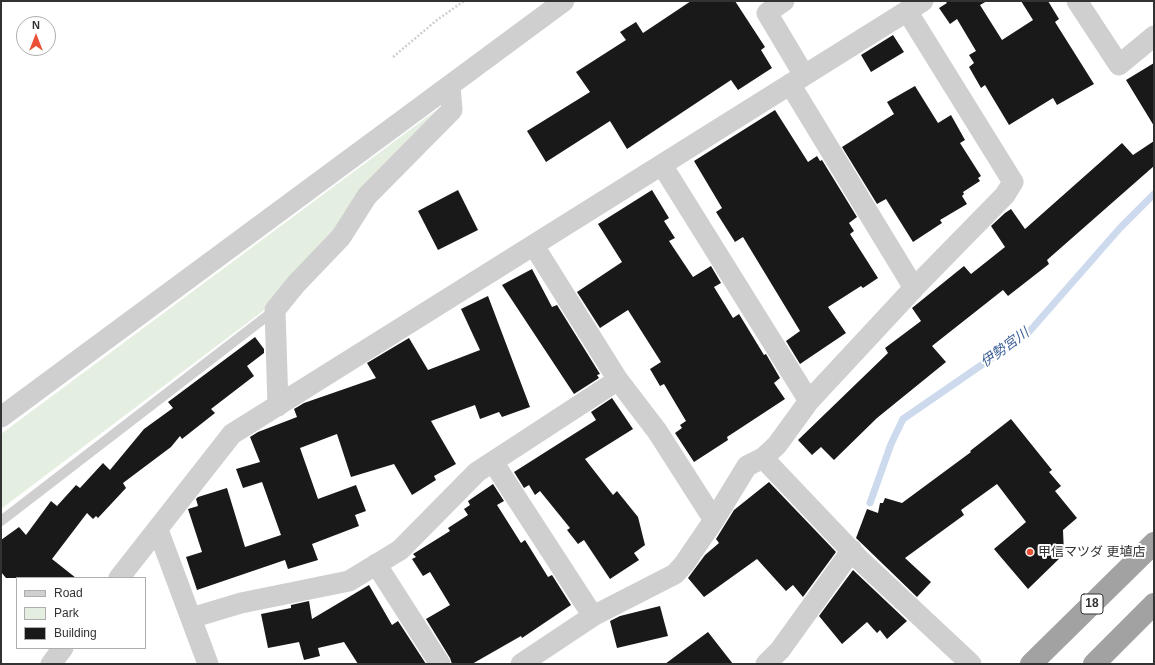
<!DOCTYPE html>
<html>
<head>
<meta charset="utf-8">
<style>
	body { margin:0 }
	#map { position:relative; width:1155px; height:665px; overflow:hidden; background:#fff; font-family:Arial,sans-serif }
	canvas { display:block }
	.frame { position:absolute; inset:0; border:2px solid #323232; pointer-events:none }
	.legend { position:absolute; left:16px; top:577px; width:130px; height:72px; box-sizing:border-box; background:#fff; border:1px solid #adadad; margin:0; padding:5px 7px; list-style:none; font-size:12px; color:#323232 }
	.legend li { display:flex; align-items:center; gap:8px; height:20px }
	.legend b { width:20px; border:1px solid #adadad }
	.north { position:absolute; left:16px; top:16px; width:40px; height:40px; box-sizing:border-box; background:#fff; border:1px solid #adadad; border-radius:50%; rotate:0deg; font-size:11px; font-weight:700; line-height:16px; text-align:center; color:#323232 }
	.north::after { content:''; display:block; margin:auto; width:14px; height:18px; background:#e95035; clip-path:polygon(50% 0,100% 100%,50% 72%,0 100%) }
</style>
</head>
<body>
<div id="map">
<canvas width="1155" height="665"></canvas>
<div class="frame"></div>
<ul class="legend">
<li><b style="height:5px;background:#cfcfcf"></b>Road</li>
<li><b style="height:11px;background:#e5efe1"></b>Park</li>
<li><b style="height:11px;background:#191919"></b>Building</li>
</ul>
<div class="north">N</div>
</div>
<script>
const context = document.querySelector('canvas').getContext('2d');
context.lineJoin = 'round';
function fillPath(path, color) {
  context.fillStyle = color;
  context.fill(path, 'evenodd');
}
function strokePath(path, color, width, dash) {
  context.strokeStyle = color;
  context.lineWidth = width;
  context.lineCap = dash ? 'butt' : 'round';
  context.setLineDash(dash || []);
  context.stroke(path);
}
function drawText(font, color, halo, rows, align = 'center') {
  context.font = font + ' Arial,"Noto Sans JP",sans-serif';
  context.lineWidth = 4;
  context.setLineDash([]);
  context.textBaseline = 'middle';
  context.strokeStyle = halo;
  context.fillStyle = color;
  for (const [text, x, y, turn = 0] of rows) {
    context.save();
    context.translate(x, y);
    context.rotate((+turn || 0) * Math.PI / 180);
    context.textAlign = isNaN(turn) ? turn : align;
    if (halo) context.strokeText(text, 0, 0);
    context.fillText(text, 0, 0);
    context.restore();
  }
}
fillPath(new Path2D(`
	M442 106 335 234 263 311 1 509V434Z`), '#e5efe1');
strokePath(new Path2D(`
	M870 503 891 444 903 419 1028 333 1120 228 1154 194`), '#cddaee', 7);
fillPath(new Path2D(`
	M691 1H735L765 47 761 50 772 68 738 90 731 80 627 149 610 121 546 162 527 131 590 92 576 72 626 40 620 32 636 22 643 33Z
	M945 1H987L980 5 1002 40 1033 20 1021 1H1048L1059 19 1055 22 1094 84 1057 105 1053 98 1009 125 985 85 981 88 969 67 974 63 969 55 976 51 957 19 950 24 939 8 947 3Z
	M893 35 904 52 871 72 861 55Z
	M1154 63V126L1126 80Z
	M915 86 938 123 951 115 965 140 960 143 981 176 978 178 980 181 963 192 964 194 962 196 967 204 940 220 942 223 913 242 886 199 877 204 842 147 894 114 887 102Z
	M775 110 808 162 817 156 820 161 822 160 857 217 849 223 854 231 850 234 878 278 863 288 861 286 828 307 846 333 800 364 786 341 800 331 743 237 735 242 716 212 722 208 694 161Z
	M1154 141V166L1047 260 1049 264 1008 296 1003 290 932 346 946 362 877 418 834 460 821 447 812 455 798 440 888 353 885 348 921 321 912 308 964 266 971 274 1005 247 991 226 1005 213 1011 209 1025 229 1122 143 1133 155Z
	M458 190 478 230 438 250 418 211Z
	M652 190 669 218 664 221 675 238 669 241 693 277 711 266 721 283 714 287 733 318 739 314 764 355 766 354 780 378 774 383 785 399 727 437 728 440 694 462 675 433 682 428 680 425 686 421 664 384 660 386 650 369 661 362 628 310 600 328 577 292 622 262 598 224Z
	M532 269 552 307 557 305 600 374 597 375 599 378 574 394 502 285Z
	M488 296 530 407 502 417 499 412 480 419 475 405 431 421 456 464 434 476 436 480 412 495 394 464 351 477 337 434 300 448 318 499 356 485 366 511 355 515 359 526 312 544 318 560 288 569 285 560 197 590 186 557 202 552 188 509 198 506 196 499 198 497 227 488 245 547 281 535 262 482 243 488 236 469 260 462 250 437 258 432 297 417 294 409 304 403 376 378 367 363 409 338 428 370 480 350 461 309Z
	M255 337 264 349V353L247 366 254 376 211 409 215 413 182 439 180 436 171 447 123 483 126 488 98 518 96 516 93 519 87 513 52 559 76 578H6L1 572V540L19 527 26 535 51 501 57 506 76 485 80 488 103 463 110 470 144 429 173 408 168 402Z
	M612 398 633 429 585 459 613 495 617 491 638 517 645 545 634 553 639 560 610 579 584 540 578 544 567 530 570 528 540 491 535 495 529 485 524 488 514 472 596 420 591 412Z
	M1011 419 1052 470 1049 472 1061 486 1055 491 1077 518 1063 530 1064 554 1028 589 994 549 1026 522 997 484 961 510 964 515 905 558 931 582 917 597 856 538 867 509 878 513 880 503H883L885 498 902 503 971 452 970 451Z
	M769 482 836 552 803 597 793 585 786 591 757 559 704 597 688 578 705 555 719 543 716 539 734 510Z
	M493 484 504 501 497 505 521 543 525 540 548 577 552 575 571 605 522 638 521 636 472 664H452L450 658 426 619 450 605 430 572 423 576 412 559 416 557 413 554 450 531 448 528 468 515 464 509 470 505 468 501Z
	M853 570 907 621 887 639 880 630 877 633 867 622 842 644 819 616Z
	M369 585 392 625 398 621 426 664H358L344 642 318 648 320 656 304 660 299 642 268 648 261 614 291 608V605L309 601 312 619Z
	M660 606 668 636 617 648 610 621 620 616Z
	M708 632 733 664H665Z`), '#191919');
strokePath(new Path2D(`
	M393 57 437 20 464 1`), '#cfcfcf', 2.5, [2, 2]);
strokePath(new Path2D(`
	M1 521 275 310`), '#cfcfcf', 10);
strokePath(new Path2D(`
	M784 1 767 13 804 75
	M1077 1 1119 65 1154 36
	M790 84 914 288
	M662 165 809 401
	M534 246 618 380 657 431 714 520
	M278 406 275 310 296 284 341 237 367 196 452 110 450 86
	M1 417 564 1
	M763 458 861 561 971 664
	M493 462 593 616
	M158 530 208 664
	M376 564 440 664
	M119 578 232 434 923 1
	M191 618 241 603 349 581 400 550 477 472 618 380
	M51 664 63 648
	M521 664 593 616 675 574 684 564 714 520 747 466 763 458 777 445 809 401 914 288 1005 195 1013 182 907 11
	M766 664 780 650 852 550`), '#cfcfcf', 21);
strokePath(new Path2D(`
	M1031 664 1154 543
	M1094 664 1154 604`), '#a2a2a2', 22);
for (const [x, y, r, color] of [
	[1030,552,4,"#e95035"]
]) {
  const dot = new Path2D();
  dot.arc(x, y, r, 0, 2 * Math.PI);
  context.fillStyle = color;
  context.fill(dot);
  strokePath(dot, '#fff', 1.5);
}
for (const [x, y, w] of [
	[1092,604,22]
]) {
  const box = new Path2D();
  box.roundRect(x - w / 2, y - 10, w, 20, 3);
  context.fillStyle = '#fff';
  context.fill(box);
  strokePath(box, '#323232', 1);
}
drawText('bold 12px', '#323232', null, [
	["18",1092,604]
]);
drawText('13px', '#323232', '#fff', [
	["甲信マツダ 更埴店",1038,552]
], 'left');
drawText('italic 14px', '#3d6097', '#fff', [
	["伊勢宮川",1005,348,-36]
]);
</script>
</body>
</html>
